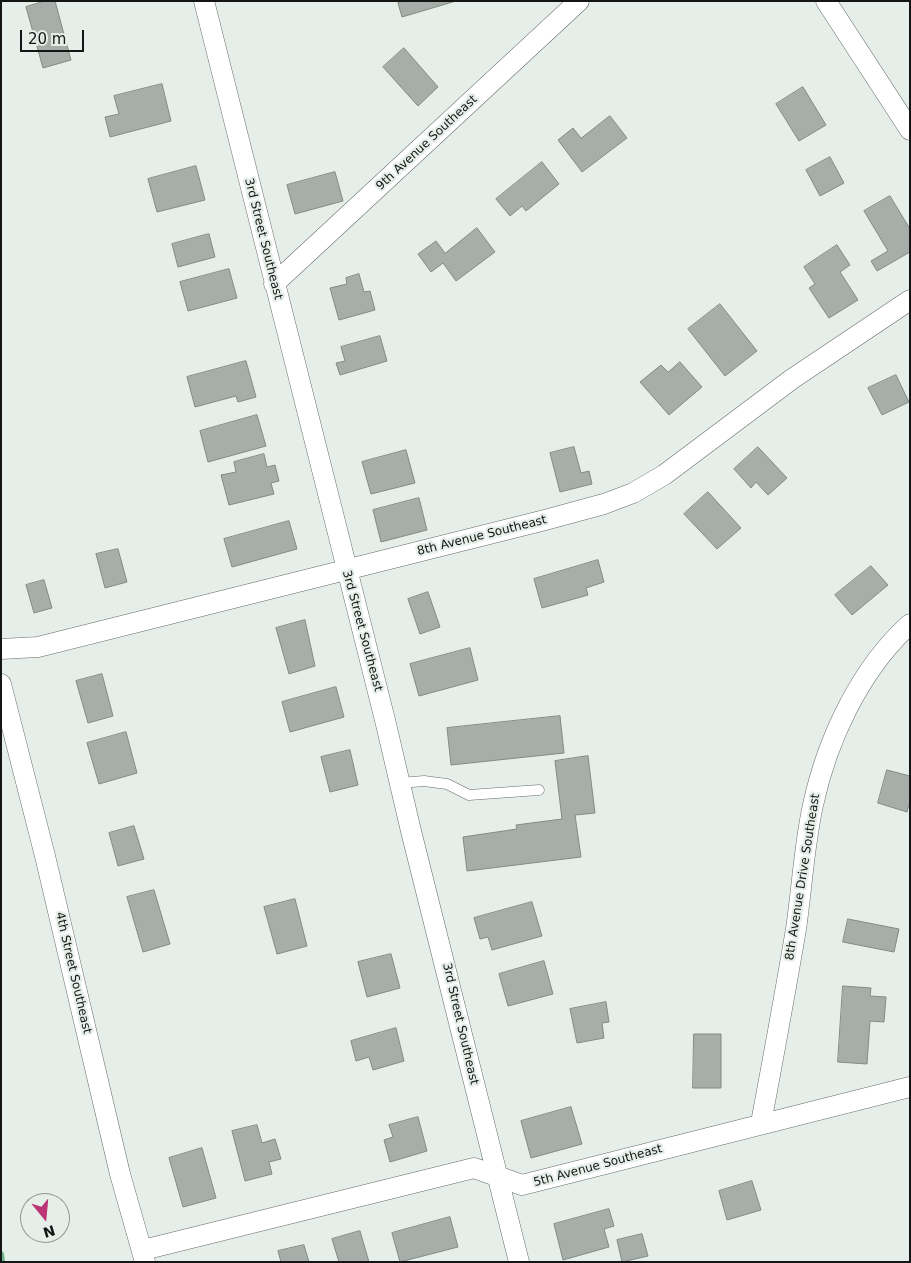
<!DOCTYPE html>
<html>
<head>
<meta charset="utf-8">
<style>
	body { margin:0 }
	#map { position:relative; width:911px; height:1263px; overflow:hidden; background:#e6eee9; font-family:"DejaVu Sans",sans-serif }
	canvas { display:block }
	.frame { position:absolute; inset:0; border:2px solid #131614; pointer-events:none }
	.north { position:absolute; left:20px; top:1193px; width:50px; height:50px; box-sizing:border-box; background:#e6eee9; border:1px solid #929894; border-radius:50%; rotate:163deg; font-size:14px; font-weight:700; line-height:20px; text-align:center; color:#131614 }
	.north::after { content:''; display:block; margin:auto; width:18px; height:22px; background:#bb3576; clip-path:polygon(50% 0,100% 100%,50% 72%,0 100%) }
	.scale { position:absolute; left:20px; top:30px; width:64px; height:22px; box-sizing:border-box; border:2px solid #131614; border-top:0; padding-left:6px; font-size:15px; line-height:18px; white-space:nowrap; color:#131614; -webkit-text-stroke:4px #e6eee9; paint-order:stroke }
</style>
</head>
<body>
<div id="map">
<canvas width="911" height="1263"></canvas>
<div class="frame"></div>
<div class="north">N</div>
<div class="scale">20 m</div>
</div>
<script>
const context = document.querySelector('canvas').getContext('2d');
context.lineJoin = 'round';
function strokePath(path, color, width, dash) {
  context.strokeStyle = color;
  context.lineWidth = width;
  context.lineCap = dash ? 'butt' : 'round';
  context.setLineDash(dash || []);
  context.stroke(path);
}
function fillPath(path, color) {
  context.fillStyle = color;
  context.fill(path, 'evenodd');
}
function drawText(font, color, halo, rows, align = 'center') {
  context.font = font + ' "DejaVu Sans",sans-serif';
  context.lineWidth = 4.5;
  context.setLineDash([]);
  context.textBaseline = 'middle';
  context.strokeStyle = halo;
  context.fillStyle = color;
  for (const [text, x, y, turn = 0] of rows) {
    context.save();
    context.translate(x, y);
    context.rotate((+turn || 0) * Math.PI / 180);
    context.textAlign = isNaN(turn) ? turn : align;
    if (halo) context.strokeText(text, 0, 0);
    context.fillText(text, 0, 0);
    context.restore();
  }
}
strokePath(new Path2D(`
	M1 1254 2 1262`), '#70b289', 6);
const building = new Path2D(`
	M45 1H55L71 60 43 68 26 7Z
	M403 1H456L402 17 398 3Z
	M404 48 438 87 418 106 383 67Z
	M162 84 171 121 110 137 105 117 119 114 114 96Z
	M803 87 826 125 799 141 776 104Z
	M610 116 627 138 582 172 558 140 573 128 581 138Z
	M830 157 844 183 820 196 806 170Z
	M542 162 559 184 526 211 522 206 510 216 496 199Z
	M196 166 205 200 157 212 148 179Z
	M335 172 343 201 295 214 287 185Z
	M890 196 910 229V252L877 271 871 261 888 251 864 211Z
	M477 228 495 252 456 281 443 263 431 272 418 254 436 241 445 253Z
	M209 234 215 257 178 267 172 244Z
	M837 245 850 265 840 272 858 300 829 318 809 288 815 284 804 267Z
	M229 269 237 298 188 311 180 282Z
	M359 274 364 292 370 291 375 310 339 320 330 288 347 284 346 278Z
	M720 304 757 351 725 376 688 329Z
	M380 336 387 361 340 375 336 363 345 361 341 347Z
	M246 361 256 397 238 402 236 396 195 407 187 377Z
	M680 362 702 387 669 415 640 382 661 365 668 372Z
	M896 375 909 402 882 415 868 388Z
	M257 415 266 446 208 462 200 431Z
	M574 447 581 473 589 471 592 484 560 492 550 453Z
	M758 447 787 478 768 495 756 482 751 488 734 469Z
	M406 450 415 483 371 494 362 462Z
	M264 454 267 467 275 465 279 481 271 483 274 494 229 505 221 475 236 472 234 462Z
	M708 492 741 528 717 549 684 514Z
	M419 498 427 530 381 542 373 510Z
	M289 521 297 549 232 567 224 539Z
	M118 549 127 582 105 588 96 554Z
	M598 560 604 582 586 588 588 595 542 608 534 579Z
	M871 566 888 585 852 615 835 595Z
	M44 580 52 608 34 613 26 585Z
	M428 592 440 627 420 634 408 599Z
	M305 620 315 666 289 674 276 628Z
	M470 648 478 680 419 696 410 664Z
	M102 674 113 716 88 723 76 681Z
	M336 687 344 717 290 732 282 702Z
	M560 716 564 753 451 765 447 728Z
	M126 732 137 773 99 784 87 743Z
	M350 750 358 785 330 792 321 757Z
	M588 756 595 813 575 815 581 857 467 871 463 837 517 829 516 825 562 819 555 761Z
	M887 770 910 776V801L907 812 878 803Z
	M134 826 144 859 118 866 109 833Z
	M154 890 170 944 143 952 127 897Z
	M295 899 307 946 277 954 264 907Z
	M532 902 542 936 492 950 488 937 480 939 474 918Z
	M848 919 899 929 894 952 843 942Z
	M391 954 400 988 367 997 358 962Z
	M544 961 553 994 508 1006 499 974Z
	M843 986 871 988 870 996 886 997 884 1022 870 1021 867 1064 838 1062Z
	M606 1002 609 1022 602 1023 604 1038 577 1043 570 1009Z
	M396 1028 404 1061 373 1070 369 1057 356 1061 351 1041Z
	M694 1034H721V1088H693Z
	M571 1107 582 1144 531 1158 521 1121Z
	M418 1117 427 1151 390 1162 384 1140 393 1137 389 1125Z
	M257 1125 262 1143 275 1139 281 1159 269 1162 272 1174 245 1181 232 1131Z
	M202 1148 216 1198 183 1207 169 1158Z
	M752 1181 761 1210 727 1220 719 1191Z
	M609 1209 614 1226 604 1229 609 1247 563 1260 554 1224Z
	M450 1217 458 1247 400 1262 392 1233Z
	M360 1231 369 1262H339L332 1239Z
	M642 1234 648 1256 622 1262 617 1240Z
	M304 1245 309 1262H281L278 1251Z`);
fillPath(building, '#a7aea9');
strokePath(building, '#828a84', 1);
const service = new Path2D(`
	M400 783 424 781 447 784 469 795 539 790`);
const minor = new Path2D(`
	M204 1 385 720 411 831 519 1262
	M826 1 910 130
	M274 284 579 1
	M1 649 38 647 545 520 604 504 633 493 664 475 792 379 910 300
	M1 684 45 856 120 1174 145 1262
	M761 1123C773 1059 785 994 796 929 802 888 804 846 813 805 827 740 860 669 910 624
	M143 1250 474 1168 522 1185 910 1087`);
strokePath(service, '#656c68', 11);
strokePath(minor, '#656c68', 21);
strokePath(service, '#fff', 10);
strokePath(minor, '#fff', 20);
drawText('12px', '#131614', '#e6eee9', [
	["9th Avenue Southeast",427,143,-43],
	["3rd Street Southeast",263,239,76],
	["8th Avenue Southeast",482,536,-14],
	["3rd Street Southeast",362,631,75],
	["8th Avenue Drive Southeast",803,877,-81],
	["4th Street Southeast",73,973,77],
	["3rd Street Southeast",460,1024,77],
	["5th Avenue Southeast",598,1166,-15]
]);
</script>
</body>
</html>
